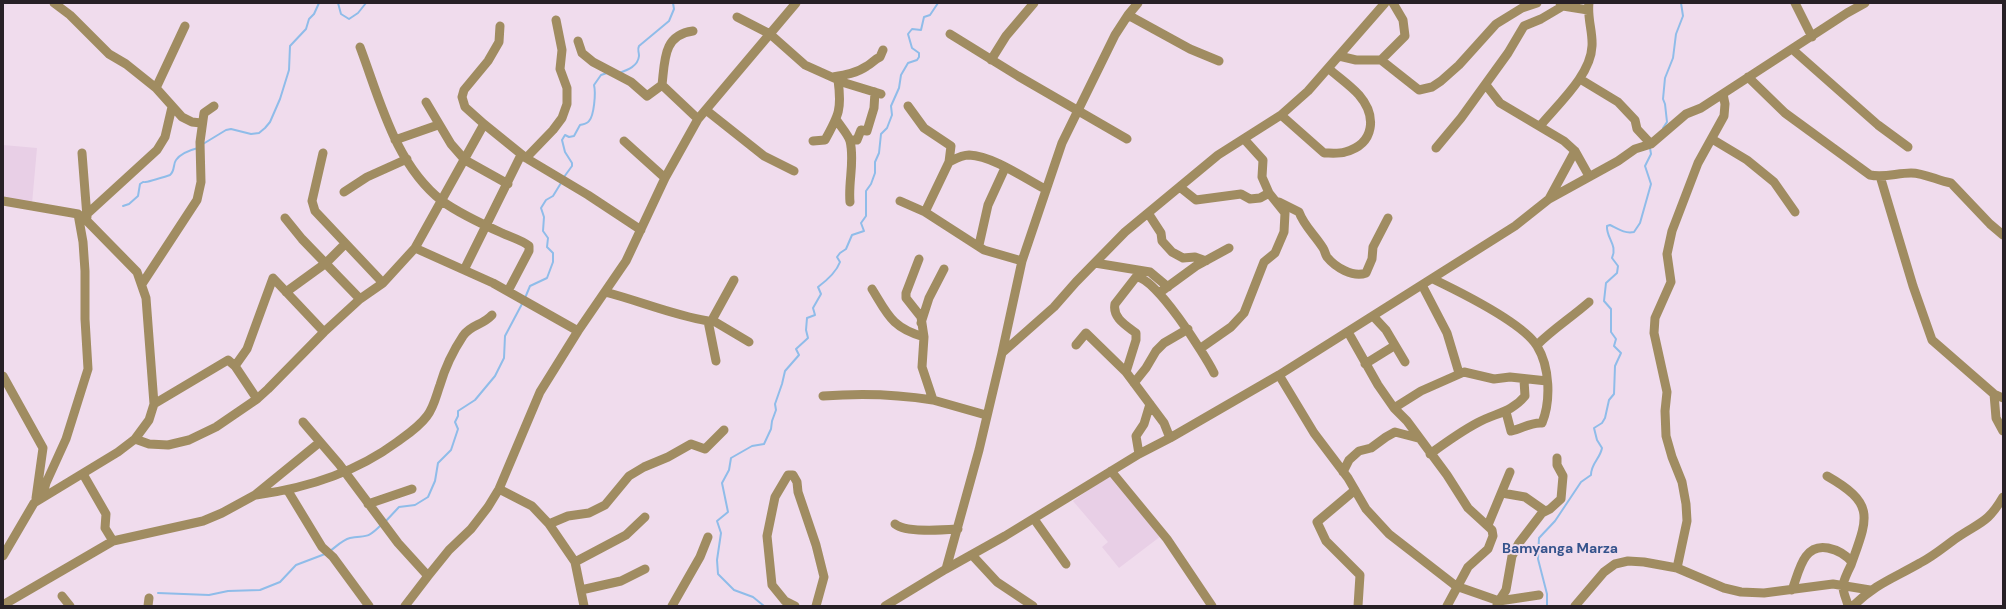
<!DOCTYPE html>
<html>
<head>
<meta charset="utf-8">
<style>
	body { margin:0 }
	#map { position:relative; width:2006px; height:609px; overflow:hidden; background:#f0dced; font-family:"DM Sans",sans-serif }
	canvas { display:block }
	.frame { position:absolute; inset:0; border:4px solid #272026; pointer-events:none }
</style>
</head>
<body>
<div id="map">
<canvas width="2006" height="609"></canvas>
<div class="frame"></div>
</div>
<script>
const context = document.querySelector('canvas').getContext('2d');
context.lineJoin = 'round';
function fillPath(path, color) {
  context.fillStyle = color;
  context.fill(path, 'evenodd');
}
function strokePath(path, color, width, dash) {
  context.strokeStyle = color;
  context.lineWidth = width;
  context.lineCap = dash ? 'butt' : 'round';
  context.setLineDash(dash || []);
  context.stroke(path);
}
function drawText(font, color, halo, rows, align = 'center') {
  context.font = font + ' "DM Sans",sans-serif';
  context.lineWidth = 4;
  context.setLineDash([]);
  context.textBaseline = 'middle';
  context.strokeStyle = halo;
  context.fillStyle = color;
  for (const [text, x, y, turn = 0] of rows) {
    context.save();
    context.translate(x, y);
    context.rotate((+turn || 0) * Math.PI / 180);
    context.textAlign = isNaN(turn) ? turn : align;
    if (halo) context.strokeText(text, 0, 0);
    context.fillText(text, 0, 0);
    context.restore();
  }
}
fillPath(new Path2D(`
	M3 145 37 148 32 204 3 199Z
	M1111 474 1161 536 1119 568 1102 547 1108 542 1073 501Z`), '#e8cfe6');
strokePath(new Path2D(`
	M338 3 341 14 349 19 358 13 366 3
	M574 3H576
	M619 73C628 70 638 66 639 56 639 51 637 50 639 46L669 21 674 9 673 3
	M1663 128 1667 122 1665 104 1663 99 1665 78 1673 58 1676 34 1683 16 1681 3
	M203 144 226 130 231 129 251 134 259 133 265 128 270 122 280 99 289 70 290 46 306 29 309 19 314 14 319 3
	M564 177 572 166V163L565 152 562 140 565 135 569 137 574 136 580 125C584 124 587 124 589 121 594 116 596 93 594 85L601 75 607 73
	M123 206 129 204 138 196 140 184 143 182C146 183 167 176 170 175 175 171 173 164 176 160 181 153 190 150 198 148
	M525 298 530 286 547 278 553 262V253L547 247 548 238 543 231 544 217 541 208 546 200 553 196 561 183
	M385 522 399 507 415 505 428 497 435 481 438 463 451 450 458 429 455 422 458 416V411L475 400 495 376 504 358 505 336 523 302
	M330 551C336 547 342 540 350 538 367 535 367 539 381 525
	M158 593 209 595 228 591 260 590 280 582 296 565 325 554
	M764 606 753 597 734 590 718 574 717 560 721 533 717 521 728 512 722 483 729 470 731 458 752 446 764 444 771 429 772 421 776 410 775 404 782 384 785 371 799 355 796 349 808 338 806 330 807 318 815 315 813 308 821 294 818 287C826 281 836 273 840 262L837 257 840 253 846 249 852 235 864 231 861 223 866 216V191L871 184 875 173V162L879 153 881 134 887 128 892 115 891 106 899 88 901 75 908 63 917 60 919 57V53L912 48 908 34 912 29 921 30 924 17 930 15 938 3
	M1547 606V594L1538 559 1539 538 1555 521 1581 482 1591 475C1591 463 1600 459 1602 448L1597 440 1594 428 1602 423 1605 418 1609 400 1614 394 1615 366 1621 353 1614 346 1616 339 1611 332V309L1604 301 1606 283 1617 273 1618 266 1612 258C1618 245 1606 238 1607 226L1610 225C1618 229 1625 234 1634 232L1640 223 1651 184 1645 166 1651 154 1650 148`), '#8fbce9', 2);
strokePath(new Path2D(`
	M54 3 70 15 109 54 126 64 156 88 182 117 192 122 201 123
	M1138 3 1128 15 1115 35 1062 143 1022 261 1002 353 1054 307 1076 282 1125 232 1218 155 1281 115 1308 91 1385 3
	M1560 3 1563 6 1588 10
	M1795 3 1812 37
	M1128 15 1190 49 1219 61
	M737 17 770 34 805 65 845 83 881 94
	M950 34 1018 76 1127 139
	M578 41 582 53 593 62 631 82 647 96 662 85C665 60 663 35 693 31
	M360 47C380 100 395 164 442 201 460 214 482 224 502 233 510 237 522 240 529 246V251L508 291
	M1792 49 1878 125 1908 147
	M1339 56 1356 60H1381L1419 90 1432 87 1441 81 1459 65 1496 24 1522 8 1537 3
	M991 60 1006 36 1034 3
	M1381 60 1405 36 1403 20 1393 3
	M833 77C845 75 857 73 867 66 872 63 875 59 880 57L883 50
	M1748 77 1785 113 1870 175C1884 178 1897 173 1911 173 1925 173 1938 181 1951 183L1990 224 2003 235
	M1580 79 1618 102 1635 120 1637 129 1651 144
	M662 85 698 119
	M1486 85 1500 103 1564 141 1575 151 1589 176
	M156 88 185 26
	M426 102 451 144 465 160 508 184
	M908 106 924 128 951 146 949 162
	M706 110 764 156 794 171
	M1281 115 1324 153C1330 153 1339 154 1345 152 1375 144 1377 116 1359 95 1350 85 1338 77 1328 68
	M836 119C840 126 848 134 850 141 855 161 848 182 850 202
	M484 124 465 107 462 97 464 90 488 61 499 42 500 26
	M1540 126C1558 104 1591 75 1592 46 1593 32 1587 18 1589 3
	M1712 139 1747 160 1774 182 1795 212
	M395 140 438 125
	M850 140H857L861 130 867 131 874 108 875 92
	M624 141 665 178
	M813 141 825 140C839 115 842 109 838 80
	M1436 148 1461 118 1508 53 1524 26 1541 19 1563 6
	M82 153 87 217
	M323 153 312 201 315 211 383 283
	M526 158 553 130 562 118 567 104V88L560 69 562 50 556 20
	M1880 176 1913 286 1932 340 1994 394 2003 398
	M1181 188 1196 200 1241 194 1250 199 1260 198 1269 193
	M344 192 367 177 407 159
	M1549 199 1575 151
	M3 201 78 214 88 222 137 272 146 298 154 404 149 420 135 439 118 452 34 503 3 556
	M900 201 925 212 984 250 1022 261
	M1279 202 1299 212C1304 226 1315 235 1323 248 1325 251 1325 254 1327 257 1335 267 1353 278 1366 273L1372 259 1373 247 1388 218
	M925 212 949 162C955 159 962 155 969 155 993 156 1024 178 1045 189
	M1148 213 1161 233 1162 241 1172 252 1183 258 1195 257 1206 261
	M87 214 157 150 165 137 172 107
	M285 218 302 239 360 299
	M979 245 988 205 1005 168
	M415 248 493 283 578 331
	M919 259 906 293V298L921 317 924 337 922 367 933 400 986 415
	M1095 263 1150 272 1168 287
	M464 270 521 155
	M1433 279C1458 291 1523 323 1537 346 1550 367 1551 401 1542 423 1530 422 1522 429 1511 431L1506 412
	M142 284 197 200 201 182 200 142 204 113 214 106
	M1422 285 1447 333 1459 373
	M872 289C888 315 892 328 924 337
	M286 292 326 263 345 244
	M605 292C640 301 673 315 708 321
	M1159 293 1196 266 1229 248
	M1373 316 1386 330 1405 362
	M712 320 749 342
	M921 323 929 298 944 269
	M1348 332 1378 385 1394 408
	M1076 345 1086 333 1126 372
	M1537 345C1553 329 1572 317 1589 302
	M1201 348 1231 327 1244 313 1264 262 1275 253 1284 232 1285 213 1269 193 1262 177 1263 160 1244 139
	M716 361 708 321 712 320 734 280
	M1365 364 1394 346
	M235 366 247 349 273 278 324 332
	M1279 375 1314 433 1348 478 1366 509 1389 534 1456 586 1499 601 1539 595
	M3 376 43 448 36 498
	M1134 383 1146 368 1156 351 1164 343 1188 329
	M1994 394 1996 418 2003 431
	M823 396C860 393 896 394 933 400
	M154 404 228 360 235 366 257 399
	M303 422 339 464 398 543 428 576
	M1170 438 1164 423 1126 372 1136 340V333C1127 326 1112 318 1115 304L1136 277C1155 276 1205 355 1214 373
	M135 439 149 444 168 445 189 440 216 427 257 399 268 389 324 332 360 299 383 283 415 248 484 124 526 158 588 195 641 230
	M1139 454 1136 436 1144 424 1150 404
	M1430 454C1445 443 1460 432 1477 423 1495 413 1511 413 1525 396L1524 380
	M1111 471 1167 539 1212 606
	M1343 472 1349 460 1359 451 1371 448 1386 437 1395 432 1418 438
	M83 474 106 514 105 528 113 541
	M1827 476C1876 504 1868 517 1851 565 1848 571 1844 579 1843 585 1842 591 1847 600 1848 606
	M499 489 532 506 549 524 575 562 584 606
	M1355 490 1317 522 1326 541 1360 575 1358 606
	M288 491 322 547 333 557 369 606
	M1502 493 1525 497 1545 511
	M256 495C308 488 355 473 397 442 408 434 419 427 427 416 434 407 436 396 440 385 445 368 453 351 463 336 471 324 482 326 492 315
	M42 497 46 483 66 439 88 369 85 319V271L83 242 78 214
	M368 504 412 489
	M1034 519 1066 564
	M549 524 568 516 589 513 605 505 629 476 644 467 668 457 691 444 705 449 724 430
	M895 524C906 533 944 530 958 529
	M1488 525 1510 472
	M972 555 997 582 1033 606
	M575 562 626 535 645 517
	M1677 568 1687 521 1686 504 1682 482 1672 457 1666 436 1665 411 1667 392 1654 333 1655 318 1671 282 1667 254 1672 231 1698 163 1724 116 1725 104 1723 94
	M946 569 979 450 1002 353
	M581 590 621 581 645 569
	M1792 590C1799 572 1803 543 1828 548 1838 550 1845 554 1852 562
	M62 596 70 606
	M1497 604 1506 590 1512 556 1519 543 1542 513 1550 509 1561 499 1563 476 1557 465V458
	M3 605 113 541 203 521 222 513 255 495 320 442
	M148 606 149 598
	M405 606 428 576 449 550 471 529 488 507 499 489 540 392 578 331 626 261 665 178 698 119 796 3
	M672 606 700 557 708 537
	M795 606 785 601 772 585 767 536 775 497 788 475H793L797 482 798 492 816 545 824 577 816 606
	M885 606 946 569 1005 536 1139 454 1170 438 1279 375 1515 226 1549 199 1618 161 1635 149 1651 144 1686 114 1701 108 1847 13 1865 3
	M1447 606 1468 567 1488 549 1493 536 1492 530 1468 508 1447 475 1407 421 1394 408 1421 391 1464 372 1494 379 1510 377 1547 381
	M1575 606 1604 572 1615 564 1628 561 1644 562 1677 568 1724 588 1741 592 1764 593 1833 584 1870 590
	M1853 606C1875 584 1894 578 1920 563 1934 556 1945 546 1958 537 1980 522 1988 523 2003 497`), '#a08c61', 9);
drawText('bold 14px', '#35538c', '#f0dced', [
	["Bamyanga Marza",1560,549]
]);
</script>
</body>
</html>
